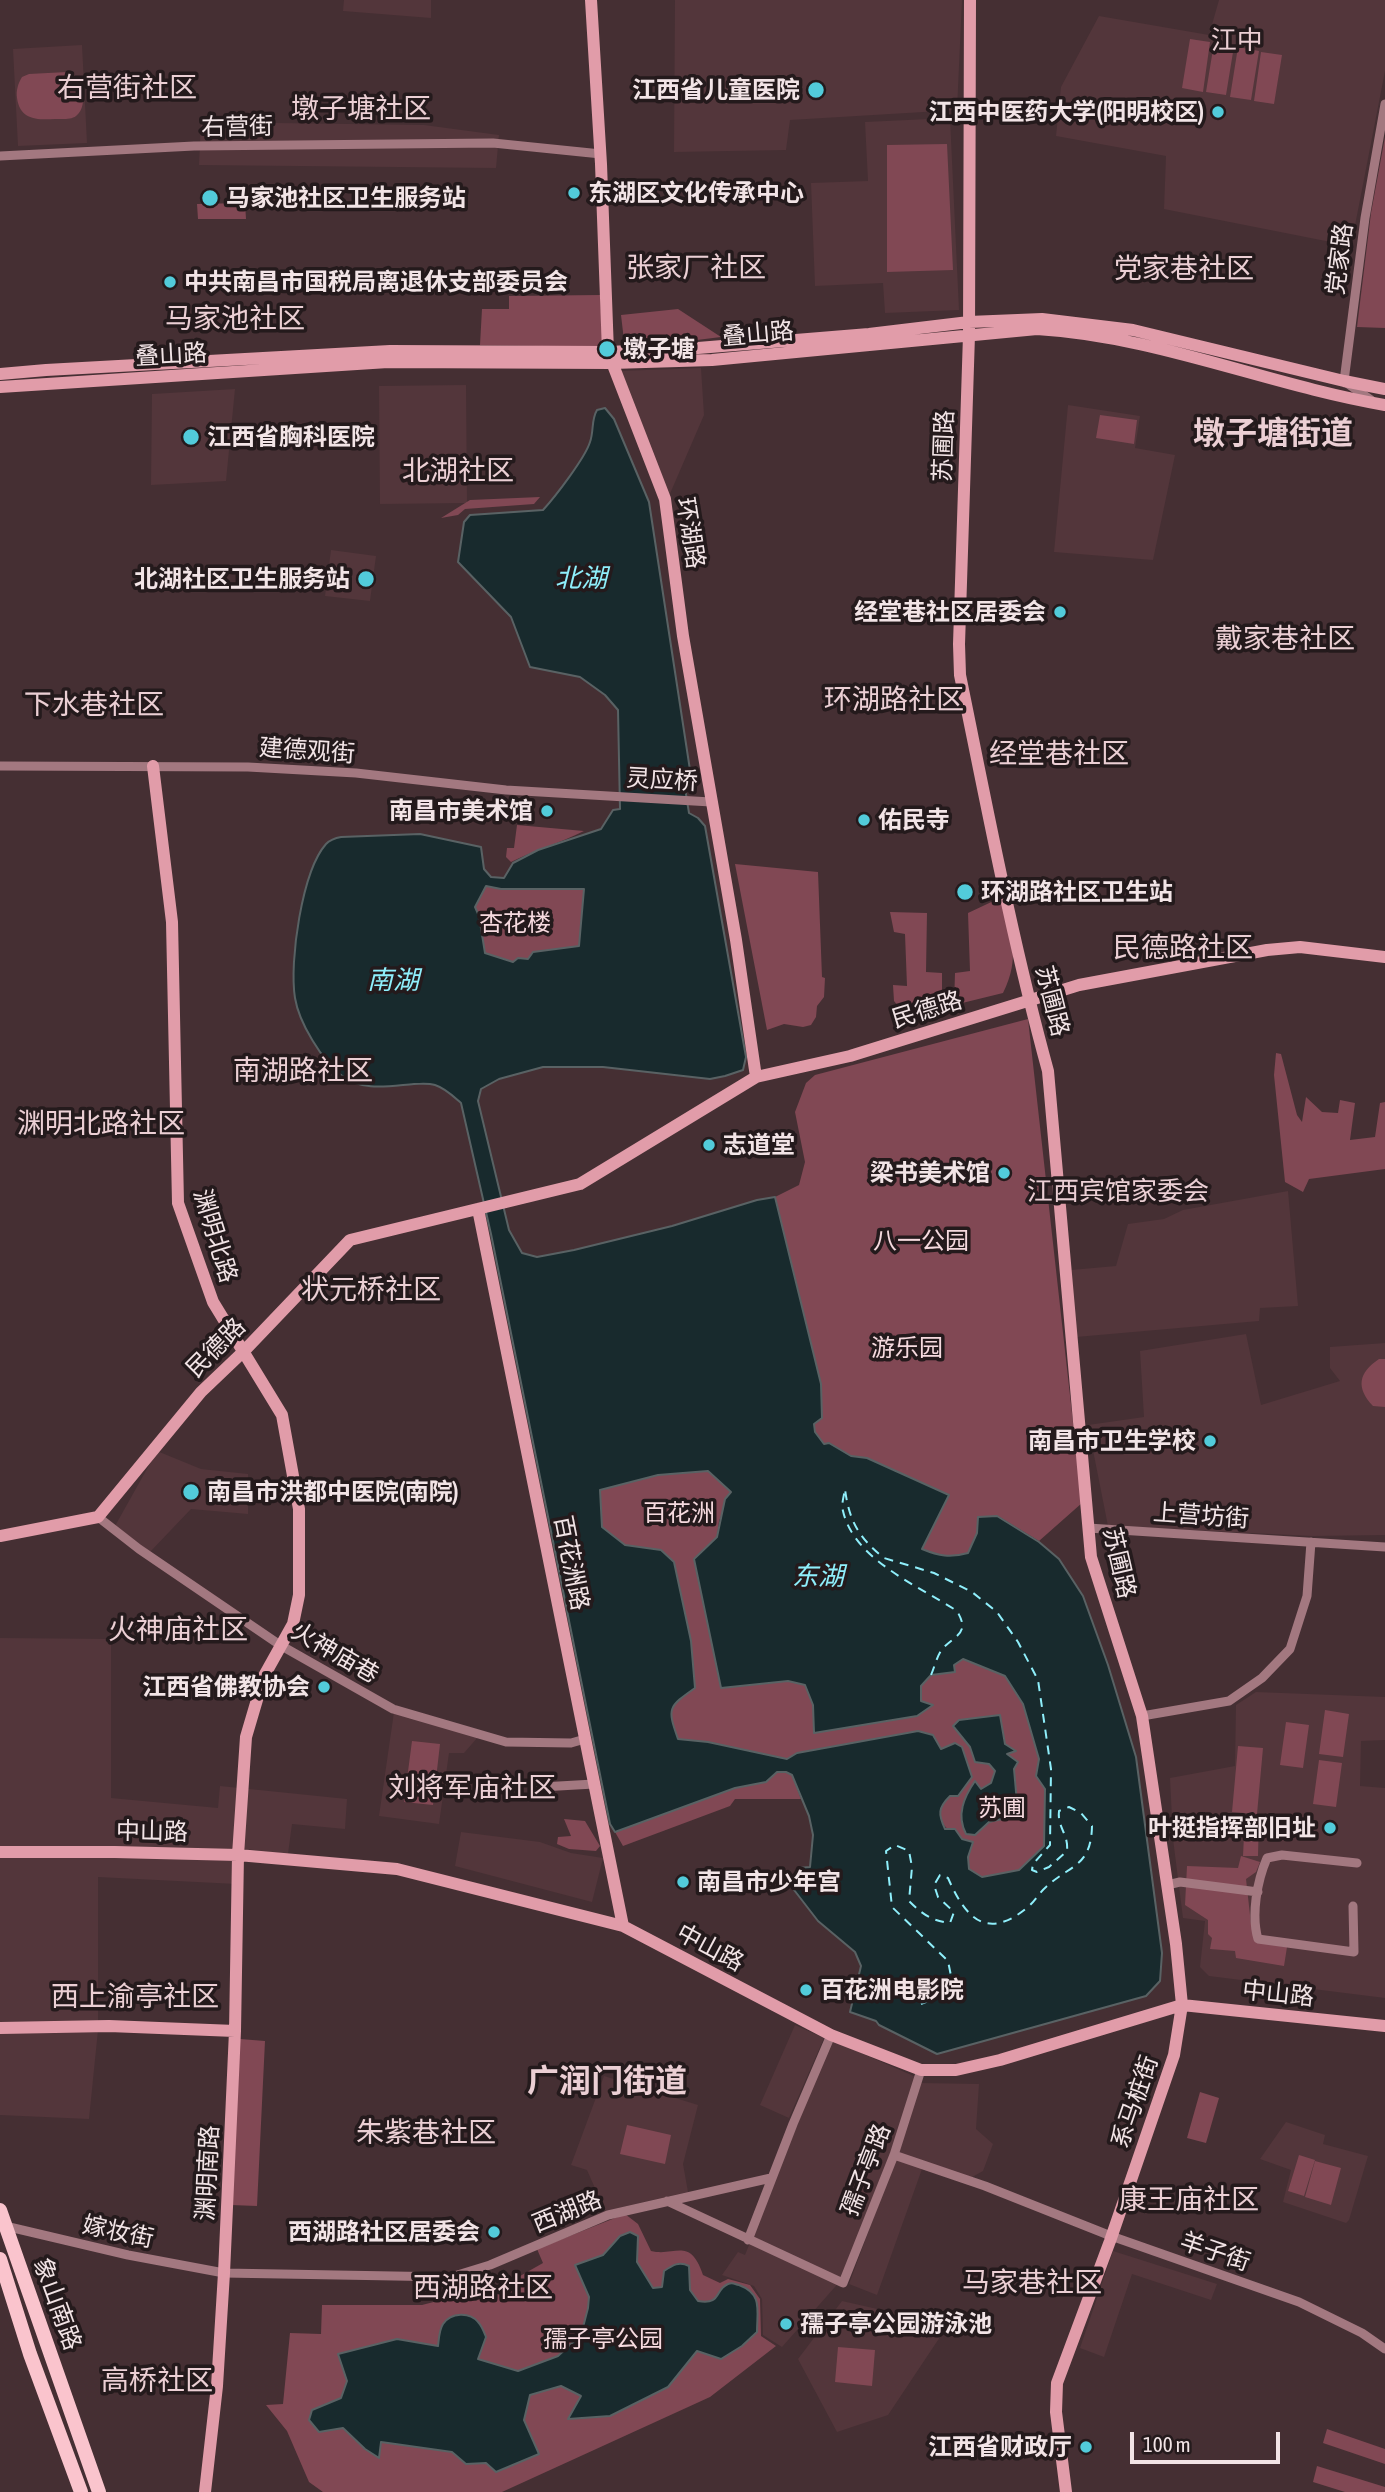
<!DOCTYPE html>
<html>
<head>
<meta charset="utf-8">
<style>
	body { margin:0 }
	#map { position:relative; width:1385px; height:2492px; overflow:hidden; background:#452f33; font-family:"Asap Condensed",sans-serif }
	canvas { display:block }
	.scale { position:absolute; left:1130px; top:2432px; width:150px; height:32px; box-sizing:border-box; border:4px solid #f2e4e6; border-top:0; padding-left:9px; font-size:21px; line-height:24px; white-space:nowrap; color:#f2e4e6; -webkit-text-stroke:5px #241a1c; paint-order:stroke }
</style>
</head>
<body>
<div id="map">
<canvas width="1385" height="2492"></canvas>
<div class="scale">100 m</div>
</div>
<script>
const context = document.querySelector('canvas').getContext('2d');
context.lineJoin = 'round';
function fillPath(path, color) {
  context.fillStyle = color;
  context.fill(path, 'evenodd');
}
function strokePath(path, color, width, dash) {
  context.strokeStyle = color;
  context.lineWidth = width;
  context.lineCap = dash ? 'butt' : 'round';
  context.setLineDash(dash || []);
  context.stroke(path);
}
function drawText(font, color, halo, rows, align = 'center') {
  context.font = font + ' "Asap Condensed","Noto Sans SC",sans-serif';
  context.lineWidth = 7;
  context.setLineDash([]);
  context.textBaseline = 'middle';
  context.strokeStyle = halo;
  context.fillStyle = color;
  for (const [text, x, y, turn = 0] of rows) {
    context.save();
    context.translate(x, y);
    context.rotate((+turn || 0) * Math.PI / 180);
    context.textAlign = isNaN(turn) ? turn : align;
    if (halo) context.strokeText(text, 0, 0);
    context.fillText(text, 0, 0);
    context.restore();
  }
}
fillPath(new Path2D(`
	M344 0H431V18L343 11Z
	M675 0H962L957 110 790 120 786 150 674 152Z
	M1219 0H1385V71L1351 246 1164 209 1166 156 1056 136 1061 87 1099 16 1209 35Z
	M82 45 87 143 18 146 13 49Z
	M950 118 959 310 885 313 883 283 815 286 811 183 868 181 865 122Z
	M201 122 424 125 499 135 496 168 199 165Z
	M701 368 704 415 669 496 619 371Z
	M466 385 467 503 380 504 379 386Z
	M235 389 226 481 151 485 152 394Z
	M1068 405 1140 416 1135 448 1175 455 1153 560 1054 552Z
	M331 550 376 556 370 601 325 596Z
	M1288 1191 1298 1306 1260 1308 1259 1321 1076 1337 1071 1270 1116 1266 1128 1224 1164 1219 1183 1210Z
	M1246 1334 1261 1405 1340 1381 1330 1368V1347L1385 1343V1535L1312 1536 1108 1526 1088 1425 1144 1417 1140 1351Z
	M157 1451 201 1469 248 1474V1514L191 1509 150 1552 115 1526Z
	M0 1638 111 1639V1798L218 1808 220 1786 347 1799 345 1829 292 1824 288 1854 237 1848 236 1884 98 1877V2030L89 2119 0 2115Z
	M1256 1692 1385 1697V1740L1361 1741 1360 1786 1385 1788V1998L1209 1976 1200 1967 1205 1921 1183 1918 1173 1839 1170 1778 1235 1766 1236 1705Z
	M394 1712 478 1737 464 1753H449L439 1824 379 1816Z
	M461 1832 540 1842 571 1853 603 1858 592 1902 455 1866Z
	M795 2025 824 2038 789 2118 760 2105Z
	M831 2040 916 2077 891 2154 842 2279 782 2347 763 2335 762 2299 754 2286 722 2275 738 2252 745 2255Z
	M604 2076 698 2105 683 2164 688 2192 605 2211 587 2170 571 2165Z
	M920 2083 979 2084 976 2129 993 2144 983 2171 963 2182 922 2169 877 2295 849 2284 895 2160Z
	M1286 2122 1325 2135 1323 2144 1368 2156 1349 2220 1346 2223 1283 2202 1291 2170 1260 2159Z
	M1113 2251 1217 2284 1211 2300 1132 2274 1104 2357 1080 2348Z
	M842 2301 948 2325 888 2415 837 2432 798 2359Z`), '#53363b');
fillPath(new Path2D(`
	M1190 39 1210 42 1203 92 1182 88Z
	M1214 43 1234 46 1226 95 1206 92Z
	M1238 47 1259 51 1251 100 1230 97Z
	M1261 52 1282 55 1274 104 1254 101Z
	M67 72C77 76 82 80 83 91 84 100 83 111 76 116 71 120 61 119 55 119 37 120 20 120 17 98 16 90 18 84 22 77L29 74Z
	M1385 137V328L1357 327 1371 213Z
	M947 144 953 270 887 272V145Z
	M245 203 246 219H198L197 204Z
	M600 295 603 347 480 345 482 309H509V296Z
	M678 309 721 337 625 349 621 315Z
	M1100 415 1137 420 1134 444 1096 438Z
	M540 497 534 504 465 509 458 515 441 518 470 500Z
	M517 825 584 831C560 843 535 850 511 862L506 857 507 848H514Z
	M735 864 818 872 822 977 825 978 824 997 817 1006 816 1017 811 1025 803 1027 784 1024 767 1030Z
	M486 886 501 889H584L579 946 533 952 529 959 513 962 485 953 479 916 474 907Z
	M1002 897C1011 934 1021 957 1003 993L954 1005 955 973 970 971 968 913Z
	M890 912 927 913 926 972 942 973V1004L903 1012 894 1001 893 985 907 986 905 934 894 932Z
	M1028 1019 1082 1503 1039 1541 998 1516 978 1517V1533L968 1553C950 1558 939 1556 922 1549L949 1495 867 1458 851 1456 830 1443 824 1444 815 1432 814 1424 822 1418 821 1384 775 1197 799 1185 805 1162 795 1112 806 1083 815 1075Z
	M1276 1053 1281 1054 1297 1115 1302 1122 1306 1097 1322 1112 1338 1113 1340 1100 1355 1103 1350 1140 1375 1137 1380 1103 1385 1102V1169L1309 1179 1303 1192 1285 1182 1274 1075Z
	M1379 1359H1385V1407L1373 1406C1356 1388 1358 1373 1379 1359Z
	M708 1471 731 1492 719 1521 717 1537 721 1688 788 1681 805 1685 813 1705H932L921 1701V1686L931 1675 955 1672 953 1665 963 1659 1005 1676 1023 1704 1039 1759 1036 1776 1045 1789 1044 1846 1019 1870 982 1877 969 1869 962 1839C920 1815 947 1800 968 1773L967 1759 941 1750 787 1759 708 1742 678 1739C667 1708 668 1707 695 1688L691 1641 674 1562 661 1550 625 1545 601 1527 600 1490 658 1475Z
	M1325 1710 1349 1714 1343 1757 1319 1754Z
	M1286 1722 1309 1725 1303 1768 1280 1765Z
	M412 1741 440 1744 433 1805 404 1802Z
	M1238 1746 1263 1748 1257 1814 1232 1812Z
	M1319 1760 1342 1763 1336 1807 1313 1804Z
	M776 1772H786L792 1775 801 1799H735L730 1806 623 1846 615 1832 735 1788 766 1782Z
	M1245 1815 1259 1816 1258 1856H1243Z
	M564 1819 585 1821 600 1846 596 1851 569 1849 557 1844 558 1837 571 1836Z
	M1241 1856 1260 1862 1256 1872 1246 1879 1251 1924 1256 1942 1287 1947 1284 1966 1236 1958 1235 1951 1210 1949 1212 1938 1208 1934V1920L1185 1905 1187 1866 1238 1868Z
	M240 2039 265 2041 257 2206 231 2205Z
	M1200 2092 1219 2098 1206 2143 1187 2138Z
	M627 2125 671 2135 665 2164 620 2154Z
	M1299 2155 1315 2160 1304 2196 1288 2191Z
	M1315 2161 1341 2168 1331 2205 1305 2197Z
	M625 2214 638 2224 651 2251C675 2257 690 2236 703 2275L720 2283 728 2279 750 2285 760 2299 761 2336 776 2346 710 2397 502 2492H323L309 2482 287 2431 266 2405 283 2404 290 2333 321 2334 322 2305H422L449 2298 448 2294 463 2291 468 2300 476 2301 543 2263 537 2249Z
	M838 2347 875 2350 872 2386 835 2382Z
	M1327 2429 1385 2449V2464L1323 2443Z
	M1317 2466 1385 2487V2492H1345L1313 2482Z`), '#814854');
const water = new Path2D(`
	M605 408 614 419 649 502 690 770 685 788 689 813 698 818 705 826 746 1057 743 1070 725 1076 710 1079 603 1067H543L499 1079 481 1089 478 1101 509 1230 522 1253 537 1257 574 1250 672 1226 757 1200 775 1197 821 1384 822 1418 814 1424 815 1432 824 1444 829 1443 851 1456 867 1458 949 1495 922 1549C939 1556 950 1558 968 1553L977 1533 978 1517 997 1516 1039 1542 1059 1559 1083 1596 1108 1665 1136 1757 1162 1953 1160 1981 1146 1996 937 2054 879 2025 876 2021 850 2012 861 1966 855 1952 818 1921 791 1886 798 1868 810 1867 813 1835 809 1816 792 1775 786 1772H777L766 1782 735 1788 615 1832 610 1824 491 1234 461 1103C453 1096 445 1088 435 1085 428 1083 421 1084 414 1084 389 1086 362 1092 341 1075 322 1060 299 1023 295 998 289 962 302 871 326 844 330 840 335 838 341 837L420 834 481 847 484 869 491 877 504 878 513 863 538 850 601 829 613 810 620 809 618 710 605 695 580 677 530 667 511 617 458 562 464 522 470 515 543 510C555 497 585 458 590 442 594 431 591 420 597 410ZM486 886 501 889H584L579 946 533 952 528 959 518 958 513 962 485 953 479 916 475 907ZM708 1471 731 1492 725 1499 717 1537 694 1559 721 1688 788 1681 805 1685 813 1705 814 1733 917 1716 933 1705 921 1701V1686L931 1675 955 1672 954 1665 963 1659 1005 1676 1023 1704 1039 1759 1036 1776 1045 1789 1044 1846 1019 1870 982 1877 969 1869 968 1857 973 1842 962 1839 955 1829H945C938 1814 938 1808 950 1796H958L972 1777 962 1747 955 1743 941 1749 933 1735 918 1731 797 1753 787 1759 708 1742 678 1739C667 1708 668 1707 695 1688L691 1641 674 1562 661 1550 625 1545 602 1527 600 1490 658 1475Z
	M1000 1715 1005 1744 1016 1751 1007 1754 1018 1762 1014 1769 1017 1803 1002 1819 989 1822 975 1835 966 1834C956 1815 964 1797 975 1781L981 1789 991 1783 995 1771 989 1764 975 1762 970 1747 953 1726 959 1720Z
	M630 2232 638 2236 637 2262 653 2288 662 2287 664 2271C673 2265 679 2261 689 2266L690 2290 698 2301C722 2305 714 2290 728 2284 733 2282 734 2284 739 2285 763 2294 757 2310 757 2332L742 2346 721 2359 697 2351 668 2387 610 2416 568 2419 581 2396 561 2386 530 2395 524 2420 539 2454 496 2472 486 2463 466 2464 452 2452 381 2442 379 2458 365 2449 343 2428 319 2432 309 2420 312 2410 341 2398 347 2381 338 2354 397 2339 438 2346C439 2339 439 2330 443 2324 451 2312 470 2312 478 2322 482 2326 484 2332 486 2337L478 2359 518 2371 558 2356 581 2335 588 2308 589 2297 575 2265 603 2255 620 2236Z`);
fillPath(water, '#182a2d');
strokePath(water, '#596264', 2);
strokePath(new Path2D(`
	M921 2004 943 1995 952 1981 948 1961 892 1907 886 1851 895 1845 909 1851 912 1867 909 1901C922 1914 932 1921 950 1923L954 1912 938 1897 934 1885 940 1875 948 1878C966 1919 987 1941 1028 1907 1035 1901 1039 1893 1046 1887 1071 1864 1091 1867 1092 1826L1081 1813 1069 1807 1059 1811C1057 1827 1069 1835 1067 1851L1049 1867 1037 1872 1032 1870 1033 1864 1050 1845 1051 1769 1038 1680 1018 1642 997 1612 972 1592 934 1573 884 1558C859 1538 849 1521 845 1489 844 1496 841 1504 843 1511 854 1560 919 1586 957 1611 970 1633 957 1634 943 1648 937 1655 935 1666 931 1675`), '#8feffb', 2, [9, 7]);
strokePath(new Path2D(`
	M0 156 194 146 493 143 601 154
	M1371 400 1344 381 1365 218 1385 104
	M0 766 248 767 356 773 506 790 711 802
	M98 1517 139 1549 280 1645 393 1709 506 1742 571 1743 585 1739
	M1088 1528 1385 1547
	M1142 1716 1229 1701 1262 1678 1290 1649 1307 1596 1311 1542
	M541 1787 594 1784
	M1167 1885 1180 1882 1258 1892
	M1353 1906 1354 1952 1258 1939C1251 1915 1257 1881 1267 1858L1282 1855 1357 1863
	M894 2155 985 2186 1111 2236 1299 2302 1362 2333 1385 2349
	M667 2201 843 2283 894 2155 921 2070
	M5 2226 128 2255 224 2273 451 2277 490 2265 608 2215 771 2178
	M748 2240 793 2124 831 2035`), '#a37880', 9);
strokePath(new Path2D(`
	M591 0 601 164 608 352 665 499 683 636 736 940 756 1077
	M970 0 969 335 959 644 960 675C987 807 1012 940 1048 1071L1091 1557 1142 1716 1176 1944 1182 2005 1174 2055 1110 2241 1057 2383 1056 2412 1066 2492
	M0 374 46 370 390 351 608 352 698 348 869 334 969 322 1042 319 1133 330 1344 381 1385 389
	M0 387 388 362 612 363 712 360 1037 329C1156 336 1268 385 1385 405
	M153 766 172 922 178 1203 213 1302 282 1415 299 1509V1595L293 1624 264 1676 246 1737 238 1855 235 2031 224 2273 217 2386 205 2492
	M478 1209 623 1926
	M0 1536 98 1517 201 1392 244 1351 350 1240 580 1184 756 1077 850 1056 1079 985 1267 950 1300 947 1385 957
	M0 1852H115L238 1855 397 1869 623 1926 831 2035 921 2070H956L1000 2060 1182 2005 1385 2026
	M0 2028 109 2026 235 2031`), '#e19ca9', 12);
strokePath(new Path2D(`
	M0 2210 99 2492
	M0 2259 30 2354 81 2492`), '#fac4cd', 14);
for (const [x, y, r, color] of [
	[816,90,9,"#52cbda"],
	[1218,112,7,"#52cbda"],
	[574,193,7,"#52cbda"],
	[210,198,9,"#52cbda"],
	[170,282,7,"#52cbda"],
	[607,349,9,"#52cbda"],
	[191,437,9,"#52cbda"],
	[366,579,9,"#52cbda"],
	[1060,612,7,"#52cbda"],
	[547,811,7,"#52cbda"],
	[864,820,7,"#52cbda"],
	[965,892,9,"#52cbda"],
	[709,1145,7,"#52cbda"],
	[1004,1173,7,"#52cbda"],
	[1210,1441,7,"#52cbda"],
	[191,1492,9,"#52cbda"],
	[324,1687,7,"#52cbda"],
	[1330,1828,7,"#52cbda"],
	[683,1882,7,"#52cbda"],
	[806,1990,7,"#52cbda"],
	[494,2232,7,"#52cbda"],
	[786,2324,7,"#52cbda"],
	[1086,2447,7,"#52cbda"]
]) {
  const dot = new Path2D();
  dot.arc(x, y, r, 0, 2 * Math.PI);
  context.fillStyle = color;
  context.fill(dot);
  strokePath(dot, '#241a1c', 2.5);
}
drawText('bold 24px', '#f2e4e6', '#241a1c', [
	["江西省儿童医院",800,90,"right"],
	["江西中医药大学(阳明校区)",1204,112,"right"],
	["东湖区文化传承中心",588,193],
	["马家池社区卫生服务站",226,198],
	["中共南昌市国税局离退休支部委员会",184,282],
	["墩子塘",623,349],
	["江西省胸科医院",207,437],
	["北湖社区卫生服务站",350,579,"right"],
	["经堂巷社区居委会",1046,612,"right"],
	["南昌市美术馆",533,811,"right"],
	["佑民寺",878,820],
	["环湖路社区卫生站",981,892],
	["志道堂",723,1145],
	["梁书美术馆",990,1173,"right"],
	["南昌市卫生学校",1196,1441,"right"],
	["南昌市洪都中医院(南院)",207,1492],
	["江西省佛教协会",310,1687,"right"],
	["叶挺指挥部旧址",1316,1828,"right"],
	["南昌市少年宫",697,1882],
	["百花洲电影院",820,1990],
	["西湖路社区居委会",480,2232,"right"],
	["孺子亭公园游泳池",800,2324],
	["江西省财政厅",1072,2447,"right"]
], 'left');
drawText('24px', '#f2e4e6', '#241a1c', [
	["右营街",237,127,-1],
	["党家路",1340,259,-83],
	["叠山路",758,334,-5],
	["叠山路",171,355,-3],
	["苏圃路",944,446,-88],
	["环湖路",690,533,81],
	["建德观街",307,751,4],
	["灵应桥",662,780,3],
	["苏圃路",1052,1001,76],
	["民德路",927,1010,-17],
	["渊明北路",215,1236,73],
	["民德路",216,1348,-45],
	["上营坊街",1201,1516,4],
	["百花洲路",571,1563,79],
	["苏圃路",1119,1563,77],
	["火神庙巷",335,1653,30],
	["中山路",152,1832,1],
	["中山路",710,1948,28],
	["中山路",1278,1994,6],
	["系马桩街",1135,2102,-71],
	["孺子亭路",866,2170,-69],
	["渊明南路",208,2173,-87],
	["西湖路",567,2212,-22],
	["嫁妆街",118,2232,12],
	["羊子街",1215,2252,19],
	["象山南路",57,2304,70]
]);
drawText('24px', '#f6dadf', '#241a1c', [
	["杏花楼",515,923],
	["八一公园",921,1241],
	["游乐园",907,1348],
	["百花洲",679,1513],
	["苏圃",1002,1808],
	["孺子亭公园",603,2339]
]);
drawText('26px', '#ebcfd4', '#241a1c', [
	["江中",1237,41],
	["江西宾馆家委会",1118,1192]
]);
drawText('italic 26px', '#8feffb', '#241a1c', [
	["北湖",581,579],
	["南湖",393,981],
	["东湖",818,1577]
]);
drawText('28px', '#ebcfd4', '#241a1c', [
	["右营街社区",127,88],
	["墩子塘社区",361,109],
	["张家厂社区",696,268],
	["党家巷社区",1184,269],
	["马家池社区",235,319],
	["北湖社区",458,471],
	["戴家巷社区",1285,639],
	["环湖路社区",894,700],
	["下水巷社区",94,705],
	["经堂巷社区",1059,754],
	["民德路社区",1183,948],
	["南湖路社区",303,1071],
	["渊明北路社区",101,1124],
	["状元桥社区",371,1290],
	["火神庙社区",178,1630],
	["刘将军庙社区",472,1788],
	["西上渝亭社区",135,1997],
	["朱紫巷社区",426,2133],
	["康王庙社区",1189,2200],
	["马家巷社区",1032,2283],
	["西湖路社区",483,2288],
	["高桥社区",157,2381]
]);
drawText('bold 32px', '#ebcfd4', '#241a1c', [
	["墩子塘街道",1273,434],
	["广润门街道",607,2082]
]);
</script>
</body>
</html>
